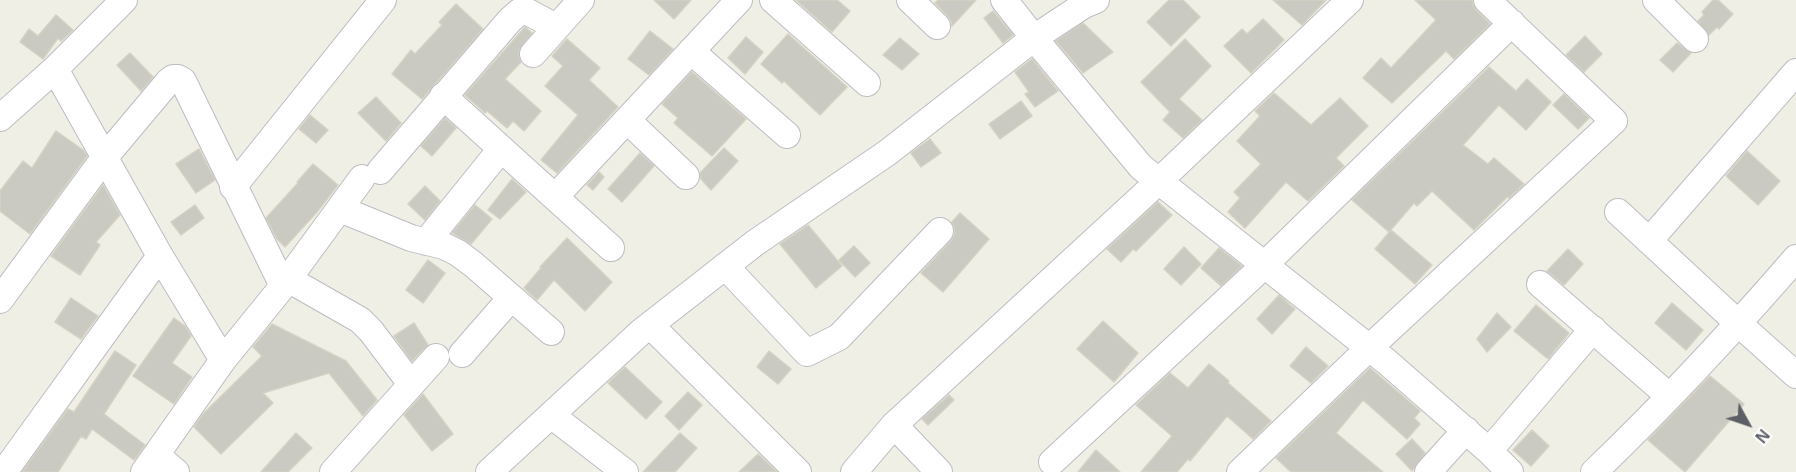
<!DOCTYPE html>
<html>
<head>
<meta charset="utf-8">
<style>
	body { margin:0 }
	#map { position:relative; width:1796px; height:472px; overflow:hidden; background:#efefe5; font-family:Arial,sans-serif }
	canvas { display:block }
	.north { position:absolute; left:1718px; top:394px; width:60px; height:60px; -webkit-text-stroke:4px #fff; paint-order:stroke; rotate:130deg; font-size:16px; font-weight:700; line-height:24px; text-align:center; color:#5c5f65 }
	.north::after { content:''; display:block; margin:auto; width:21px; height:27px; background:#5c5f65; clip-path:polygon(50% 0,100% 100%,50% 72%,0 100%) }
</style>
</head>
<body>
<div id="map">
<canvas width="1796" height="472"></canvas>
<div class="north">N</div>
</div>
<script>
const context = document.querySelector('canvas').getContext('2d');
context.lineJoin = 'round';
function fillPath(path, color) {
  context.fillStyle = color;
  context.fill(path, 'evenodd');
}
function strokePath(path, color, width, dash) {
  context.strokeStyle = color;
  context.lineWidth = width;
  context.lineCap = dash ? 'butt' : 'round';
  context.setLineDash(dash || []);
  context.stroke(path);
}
const building = new Path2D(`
	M654 0H691L674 19Z
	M796 0H837L850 11 832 32Z
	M938 0H976L952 26 951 21 948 16 935 3Z
	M1169 0H1183L1200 17 1171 46 1147 22Z
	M1273 0H1326L1302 25Z
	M1415 0H1472L1473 5 1476 10 1490 24 1454 59 1446 51 1392 103 1363 78 1381 58 1391 68 1436 20Z
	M1713 0H1718L1733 14 1719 29 1717 27 1709 35 1698 21 1704 15 1702 12Z
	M456 4 483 29 422 99 392 74 411 50 415 54 442 25 439 22Z
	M993 11 1013 35 1003 43 984 18Z
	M56 15 73 30 61 41 58 38 43 59 20 42 29 29 38 36Z
	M1263 19 1284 40 1251 73 1224 46 1242 29 1247 34Z
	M1083 23 1113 52 1083 73 1056 41Z
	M525 27 532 33 519 50V58L521 62 505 79 541 111 524 131 513 121 507 128 487 111 485 113 465 95Z
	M650 31 673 49 649 75 628 59Z
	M788 34 847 87 820 115 784 81 782 83 761 64Z
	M1585 36 1602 54 1584 72 1566 55Z
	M746 37 763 52 745 74 728 58Z
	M900 38 919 54 902 70 883 55Z
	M567 39 600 68 589 80 618 107 557 173 541 160 578 115 545 86 563 66 552 56Z
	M1185 39 1211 66 1179 99 1202 120 1183 138 1163 120 1170 112 1141 82Z
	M1677 43 1691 53 1673 72 1660 60Z
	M130 53 153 77 141 91 117 65Z
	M1032 59 1058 91 1035 107 1025 94 1029 92 1015 72Z
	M1489 67 1516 91 1527 79 1551 102 1526 130 1499 105 1463 145 1488 164 1494 158 1524 184 1509 198 1507 197 1474 230 1432 191 1417 206 1414 203 1389 232 1352 200Z
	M692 72 746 119 712 156 674 123 678 118 662 104Z
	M1274 93 1311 125 1340 98 1368 126 1336 158 1344 166 1308 201 1286 182 1245 228 1228 212 1240 198 1234 192 1261 164 1237 141 1260 116 1255 111Z
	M1564 94 1589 118 1578 129 1553 105Z
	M376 97 401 123 386 141 358 113Z
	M1021 101 1032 116 1000 139 989 124Z
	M310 115 328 130 316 143 299 129Z
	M445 118 456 128 432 156 421 146Z
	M56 131 83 150 87 156 30 234 0 211V191L23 161 32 168Z
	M930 139 941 153 921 167 911 153Z
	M724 148 738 161 711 190 701 179 700 173Z
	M199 149 215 180 196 193 176 164Z
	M1747 151 1780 181 1758 205 1726 176Z
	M640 153 654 166 622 202 608 189Z
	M313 164 338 185 317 212 285 247 277 239 266 218 298 183 297 182Z
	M599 172 604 177 593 190 587 185Z
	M512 179 526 192 500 219 488 210Z
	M103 185 120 215 96 242 100 245 80 275 51 256Z
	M425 186 440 201 425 220 408 204Z
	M1158 202 1172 215 1136 251 1133 249 1121 262 1107 249Z
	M195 205 204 218 181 235 171 222Z
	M475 205 492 219 471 244 452 233Z
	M960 213 989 239 943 292 921 273 951 241 955 234 954 227 952 222Z
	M808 225 842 266 816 288 780 244Z
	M1391 230 1432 265 1415 284 1375 249Z
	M567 238 612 282 585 311 554 280 537 300 524 288 541 268 540 267Z
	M854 246 870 263 855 277 839 260Z
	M1184 247 1201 264 1181 285 1164 269Z
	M1219 248 1242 266 1221 286 1201 268Z
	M1568 249 1583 264 1564 285 1547 271Z
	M428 260 445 273 423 303 406 290Z
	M1279 295 1295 309 1272 334 1257 319Z
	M71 298 98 316 81 339 55 322Z
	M1672 303 1703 330 1686 350 1655 323Z
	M1536 305 1569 333 1548 359 1514 331Z
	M1497 313 1511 327 1487 352 1477 339Z
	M174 318 185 326 191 336 172 363 192 377 174 404 133 376Z
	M1103 321 1138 353 1114 382 1077 349Z
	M414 323 428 345 412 361 394 336Z
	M272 324 346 361 377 400 363 416 329 373 263 393 273 403 221 454 194 427 203 414 262 356 253 347Z
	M1306 347 1328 366 1311 383 1290 366Z
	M115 351 136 365 104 414 145 445 134 460 92 429 86 439 81 436 58 472H22L68 409 74 412Z
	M769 351 791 369 778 384 757 367Z
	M1209 364 1229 381 1228 383 1271 421 1253 439 1227 416 1190 461 1188 459 1177 472H1141L1172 436 1136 405 1170 373 1188 388Z
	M625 367 662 402 646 419 608 383Z
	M1370 368 1420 411 1414 418 1420 424 1407 439 1363 400 1336 433 1383 472H1291L1276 458Z
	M1710 376 1744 404 1685 472 1648 440Z
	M688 392 702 405 679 430 665 416Z
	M423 394 453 434 432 451 404 415Z
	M949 395 954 400 928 425 922 419Z
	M1532 430 1549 446 1531 466 1513 450Z
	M296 433 312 448 288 472H261Z
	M680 433 697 448 675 472H643Z
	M1412 439 1425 453 1412 471 1396 454Z
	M1096 450 1120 472H1078Z
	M758 454 777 472H739Z`);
fillPath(building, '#cac9c2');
strokePath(building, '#d4d2c3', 1.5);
const minor = new Path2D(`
	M124 0 55 69 160 256 223 360
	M773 0 867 83
	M910 0 937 26
	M1004 0 1034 38 1141 167 1387 362 1489 451 1510 472
	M1656 0 1695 39
	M691 51 787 135
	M533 54 581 0
	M443 96 611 248
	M0 118 55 69
	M627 120 686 176
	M380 171 510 20 519 12H528L556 27
	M233 187 383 0
	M555 197 739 0
	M340 209 411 238 444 246 458 253 474 265 551 332
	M1618 212 1739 324 1796 375
	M1649 241 1796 72
	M426 242 501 149
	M725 266 807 353 839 337 940 231
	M288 279 360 320 371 331 411 384
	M1540 284 1669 396
	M0 300 105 157 168 82 173 78H178L183 81 283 286
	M650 325 798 472
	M462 354 511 298
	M551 415 625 472
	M894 425 939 472
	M1489 451 1593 329
	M156 455 176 472
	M1052 462 1254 275 1512 23
	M4 472 160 256
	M144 472 223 360 283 286 362 178
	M333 472 436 357
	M489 472 641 332 755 243 887 153 1034 38 1084 5 1096 0
	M854 472 894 425 1159 181 1350 0
	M1240 472 1369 348 1614 121 1487 0
	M1428 472 1466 430
	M1594 472C1665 404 1732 332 1796 258`);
strokePath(minor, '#bcbdc3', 28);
strokePath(minor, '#fff', 26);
</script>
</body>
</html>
